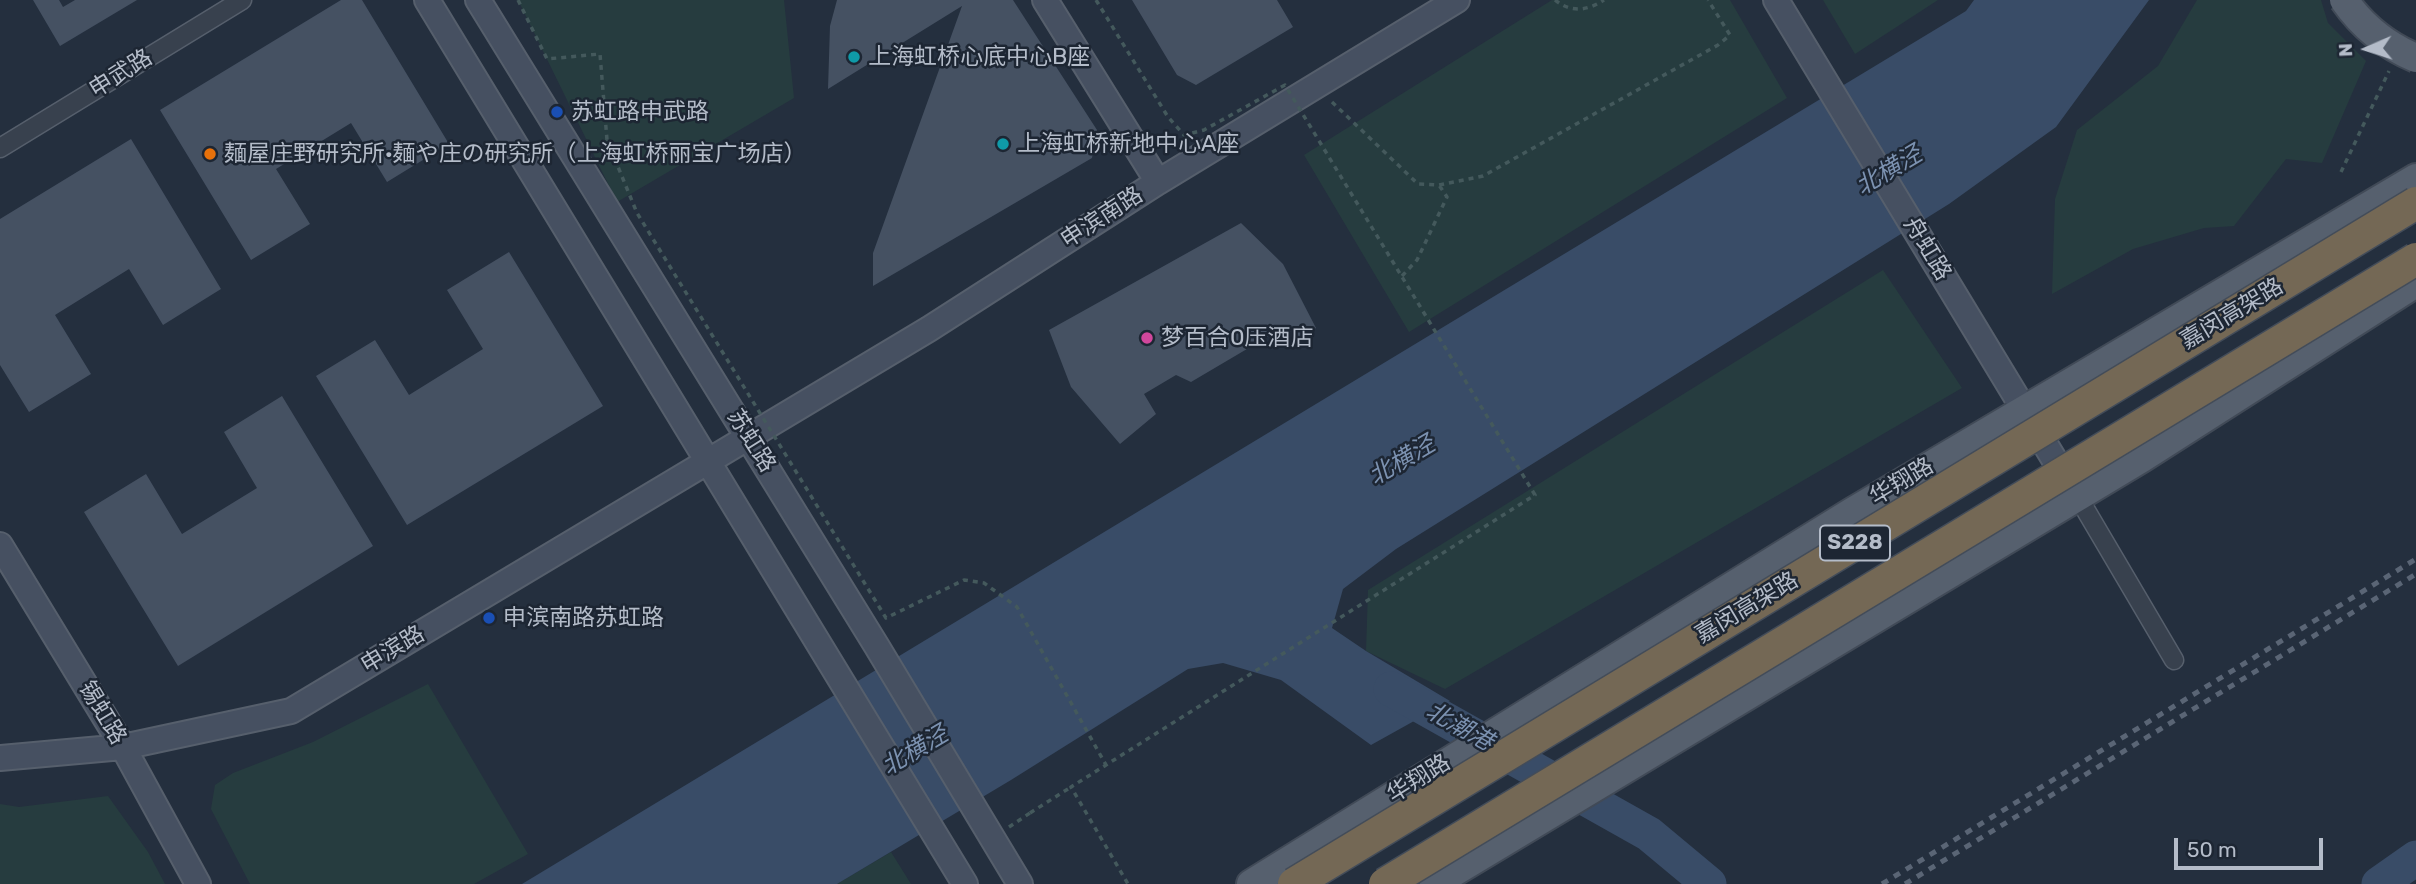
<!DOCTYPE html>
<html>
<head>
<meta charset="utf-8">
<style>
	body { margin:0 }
	#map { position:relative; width:2416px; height:884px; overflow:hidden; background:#242f3e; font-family:Rubik,sans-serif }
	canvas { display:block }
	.north { position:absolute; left:2332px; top:14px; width:70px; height:70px; -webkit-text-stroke:5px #1d2633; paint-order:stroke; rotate:267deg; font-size:19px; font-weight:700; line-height:28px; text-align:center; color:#b4bcc9 }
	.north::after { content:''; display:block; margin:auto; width:24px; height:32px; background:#b4bcc9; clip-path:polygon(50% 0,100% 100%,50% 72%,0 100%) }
	.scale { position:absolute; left:2174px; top:838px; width:149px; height:32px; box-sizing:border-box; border:4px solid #b4bcc9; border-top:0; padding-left:9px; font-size:21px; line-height:24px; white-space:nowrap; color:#b4bcc9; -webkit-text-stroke:5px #1d2633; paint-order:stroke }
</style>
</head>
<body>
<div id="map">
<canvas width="2416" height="884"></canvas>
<div class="north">N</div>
<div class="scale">50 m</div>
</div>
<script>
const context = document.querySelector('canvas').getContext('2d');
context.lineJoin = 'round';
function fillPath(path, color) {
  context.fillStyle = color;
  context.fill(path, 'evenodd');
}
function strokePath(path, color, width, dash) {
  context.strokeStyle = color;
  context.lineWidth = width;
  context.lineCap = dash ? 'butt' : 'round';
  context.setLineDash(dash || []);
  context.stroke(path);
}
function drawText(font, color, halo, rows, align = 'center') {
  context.font = font + ' Rubik,"Noto Sans SC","Noto Sans JP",sans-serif';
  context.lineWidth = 5;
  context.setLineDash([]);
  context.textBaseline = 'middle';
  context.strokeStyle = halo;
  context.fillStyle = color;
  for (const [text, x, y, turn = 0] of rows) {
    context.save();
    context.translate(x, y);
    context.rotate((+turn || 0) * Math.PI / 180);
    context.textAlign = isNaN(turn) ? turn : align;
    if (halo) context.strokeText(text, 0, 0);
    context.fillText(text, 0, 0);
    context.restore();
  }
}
fillPath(new Path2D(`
	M518 0H784L794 98 617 202Z
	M1552 0H1730L1787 98 1409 332 1304 155Z
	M1823 0H1938L1855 54Z
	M2197 0H2321L2328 23 2366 61 2322 163 2286 159 2234 226 2204 228 2133 249 2052 294 2055 199 2077 130 2158 66Z
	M1883 270 1962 388 1445 689 1366 651 1368 590Z
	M428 684 528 854 474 884H250L211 809 215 785 233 773 313 742Z
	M108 796 148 852 165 884H0V804L19 807Z
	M891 852 911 884H837Z`), '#263c3f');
fillPath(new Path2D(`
	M1974 0H2149L2056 127 1949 204 1396 549 1343 589 1332 628 1366 651 1450 701 1371 745 1281 680 1223 663 1188 669 1011 780 837 884H522L1966 11Z`), '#394c67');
strokePath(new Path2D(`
	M1391 689 1649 834 1709 884
	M2379 884 2416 858`), '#394c67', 35);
fillPath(new Path2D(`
	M33 0H59L63 7 75 0H137L60 46Z
	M341 0H362L449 144 387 182 351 123 276 169 310 224 251 260 160 110Z
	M837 0H1013L1097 130 1092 158 873 286V253L962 6 828 89 830 26Z
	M1132 0H1277L1293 27 1196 85 1177 75Z
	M131 139 221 289 163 325 129 269 55 315 91 374 29 412 0 365V219Z
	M1241 223 1283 264 1316 328 1284 346 1269 336 1191 382 1176 375 1144 394 1156 414 1120 444 1071 387 1049 330Z
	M509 252 603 406 407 525 316 376 375 340 409 395 483 349 447 290Z
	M282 396 373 546 178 666 84 512 146 474 182 534 257 488 224 432Z`), '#455162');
const street = new Path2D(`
	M0 148 242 0
	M2078 497 2174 660`);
const secondary = new Path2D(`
	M427 0 965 884
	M478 0 876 645 1020 884
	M1045 0 1158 182
	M1776 0 2071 487
	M0 545 123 747 198 884
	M0 758 123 747 291 711 929 329 1158 182 1457 0`);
const primary = new Path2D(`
	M1251 884 1852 512 2416 178
	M1434 884 2142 458 2416 283`);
strokePath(street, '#565f6c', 21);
strokePath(secondary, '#565f6c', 28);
strokePath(primary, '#414a57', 32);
strokePath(new Path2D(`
	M518 0 547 59 600 54 607 140
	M1555 0C1571 13 1587 11 1604 0
	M1332 102 1418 184 1439 185 1483 176 1718 45 1730 35 1708 0
	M2341 172 2389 71
	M1402 276 1417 260 1447 197 1439 185
	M1009 827 1030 813`), '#44595c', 3.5, [5, 5]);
strokePath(street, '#38414e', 18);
strokePath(secondary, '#465061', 24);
strokePath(primary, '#56606e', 28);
strokePath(new Path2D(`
	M1882 884 2416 559
	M1905 884 2416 574`), '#5a6575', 5, [7, 7]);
const primaryBridge = new Path2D(`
	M2344 0C2362 26 2387 46 2416 58`);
const highwayBridge = new Path2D(`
	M1294 884 2416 203
	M1385 884 2416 259`);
strokePath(primaryBridge, '#414a57', 32, []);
strokePath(highwayBridge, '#434c59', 35, []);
strokePath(new Path2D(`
	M1096 0 1168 117 1184 135 1204 130 1285 85 1535 495 1071 787 1128 884
	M607 140 637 213 886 618 964 580 984 583 1017 607 1106 765
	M1030 813 1071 787`), '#44595c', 3.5, [5, 5]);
strokePath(primaryBridge, '#56606e', 28);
strokePath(highwayBridge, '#746855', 32);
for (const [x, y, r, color] of [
	[854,57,7,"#0f9aa8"],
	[557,112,7,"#1a4fb4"],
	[1003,144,7,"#0f9aa8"],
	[210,154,7,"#e8710a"],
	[1147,338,7,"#d1479c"],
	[489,618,7,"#1a4fb4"]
]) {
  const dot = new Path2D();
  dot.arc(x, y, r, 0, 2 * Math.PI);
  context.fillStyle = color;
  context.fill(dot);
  strokePath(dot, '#1d2633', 2.5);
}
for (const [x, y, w] of [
	[1855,543,70]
]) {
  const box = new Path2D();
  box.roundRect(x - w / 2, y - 17.5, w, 35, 5);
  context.fillStyle = '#1d2633';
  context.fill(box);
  strokePath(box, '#b4bcc9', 2);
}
drawText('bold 21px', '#b4bcc9', null, [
	["S228",1855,543]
]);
drawText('23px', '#b4bcc9', '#1d2633', [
	["上海虹桥心底中心B座",868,57],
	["苏虹路申武路",571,112],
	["上海虹桥新地中心A座",1017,144],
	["麺屋庄野研究所·麺や庄の研究所（上海虹桥丽宝广场店）",224,154],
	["梦百合0压酒店",1161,338],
	["申滨南路苏虹路",503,618]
], 'left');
drawText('23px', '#b4bcc9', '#1d2633', [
	["申武路",121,74,-32],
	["申滨南路",1102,218,-33],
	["舟虹路",1927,249,59],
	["嘉闵高架路",2232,314,-31],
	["苏虹路",751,441,58],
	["华翔路",1902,482,-31],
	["嘉闵高架路",1747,608,-31],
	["申滨路",393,650,-31],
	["锡虹路",102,713,59],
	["华翔路",1419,779,-32]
]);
drawText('italic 24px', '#7c92b1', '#1d2633', [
	["北横泾",1889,171,-31],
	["北横泾",1402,461,-31],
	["北潮港",1459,727,29],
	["北横泾",915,751,-31]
]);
</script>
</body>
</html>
